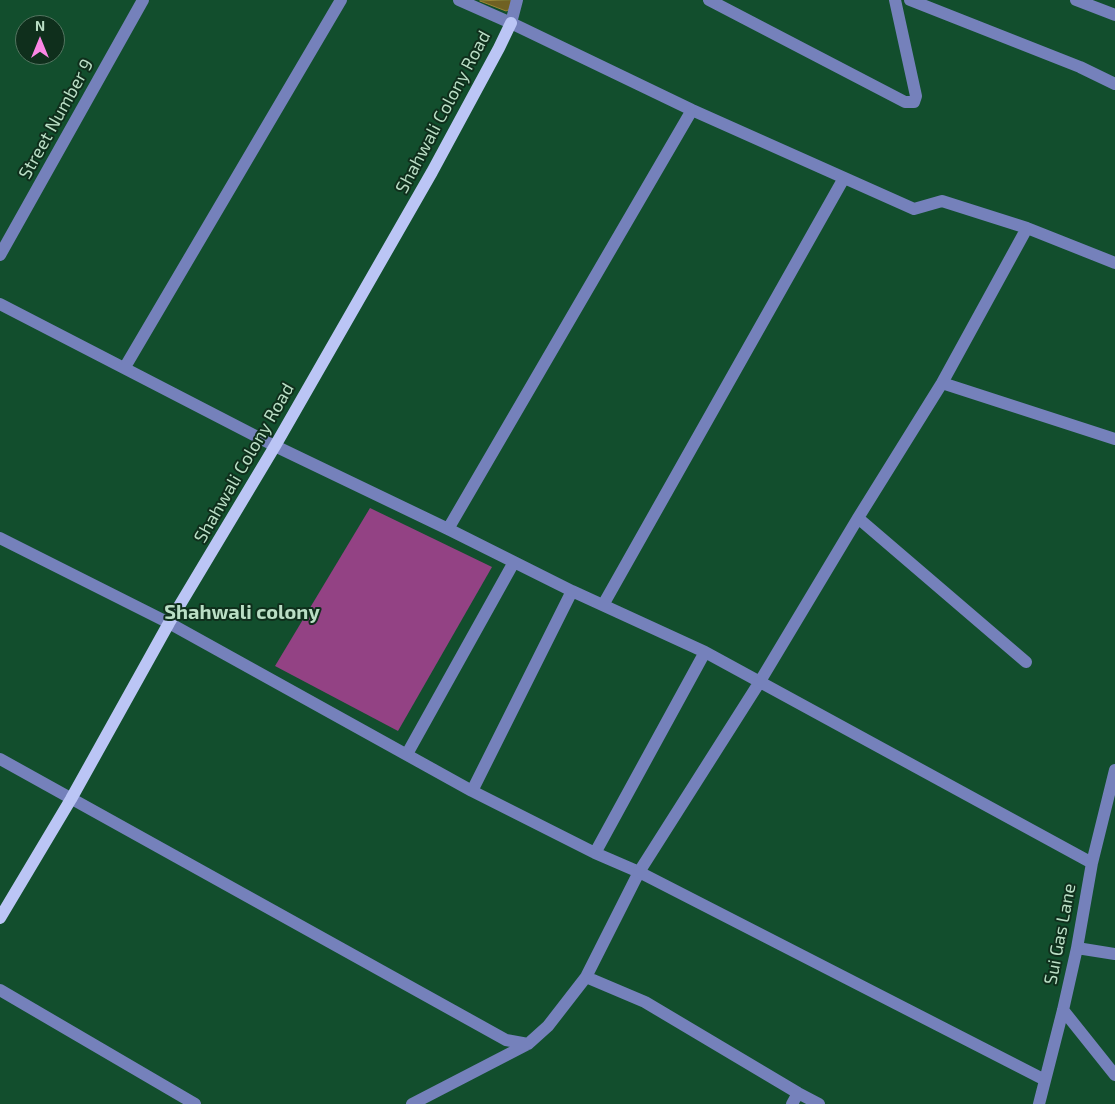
<!DOCTYPE html>
<html>
<head>
<meta charset="utf-8">
<style>
	body { margin:0 }
	#map { position:relative; width:1115px; height:1104px; overflow:hidden; background:#124e2d; font-family:"Exo 2",sans-serif }
	canvas { display:block }
	.north { position:absolute; left:15px; top:15px; width:50px; height:50px; box-sizing:border-box; background:#0f2f1c; border:1px solid #537560; border-radius:50%; rotate:0deg; font-size:14px; font-weight:700; line-height:20px; text-align:center; color:#badec5 }
	.north::after { content:''; display:block; margin:auto; width:18px; height:22px; background:#fb87e5; clip-path:polygon(50% 0,100% 100%,50% 72%,0 100%) }
</style>
</head>
<body>
<div id="map">
<canvas width="1115" height="1104"></canvas>
<div class="north">N</div>
</div>
<script>
const context = document.querySelector('canvas').getContext('2d');
context.lineJoin = 'round';
function fillPath(path, color) {
  context.fillStyle = color;
  context.fill(path, 'evenodd');
}
function strokePath(path, color, width, dash) {
  context.strokeStyle = color;
  context.lineWidth = width;
  context.lineCap = dash ? 'butt' : 'round';
  context.setLineDash(dash || []);
  context.stroke(path);
}
function drawText(font, color, halo, rows, align = 'center') {
  context.font = font + ' "Exo 2",sans-serif';
  context.lineWidth = 4;
  context.setLineDash([]);
  context.textBaseline = 'middle';
  context.strokeStyle = halo;
  context.fillStyle = color;
  for (const [text, x, y, turn = 0] of rows) {
    context.save();
    context.translate(x, y);
    context.rotate((+turn || 0) * Math.PI / 180);
    context.textAlign = isNaN(turn) ? turn : align;
    if (halo) context.strokeText(text, 0, 0);
    context.fillText(text, 0, 0);
    context.restore();
  }
}
fillPath(new Path2D(`
	M370 508 492 567 398 731 275 666Z`), '#934284');
const building = new Path2D(`
	M518 0 517 6 506 11 480 1Z`);
fillPath(building, '#706123');
strokePath(building, '#9b8636', 1);
strokePath(new Path2D(`
	M459 0 511 23 692 110 914 209 942 201 1027 228 1115 263
	M709 0 905 102H914L916 96 895 0
	M910 0 1080 67 1115 84
	M1076 0 1115 15
	M511 23 517 0
	M0 255 143 0
	M0 304 275 446 448 529 572 591 705 652 1092 863
	M125 367 341 0
	M942 383 1115 439
	M858 518 1026 662
	M448 529 692 110
	M0 538 169 623 472 791 595 853 639 872 1045 1080
	M603 605 844 178
	M407 754 514 562
	M0 759 506 1040 528 1044
	M472 791 572 591
	M595 853 705 652
	M1077 948 1115 954
	M586 977 639 872 759 683 858 518 942 383 1027 228
	M0 990 195 1104
	M1063 1010 1115 1075
	M412 1104 528 1044 548 1026 586 977 645 1002 798 1093 819 1104
	M792 1104 798 1093
	M1039 1104 1063 1010 1077 948 1092 863 1115 770`), '#7581bb', 12);
strokePath(new Path2D(`
	M0 918 71 799 169 623 275 446 432 172 499 48 511 23`), '#bbc5f5', 12);
drawText('18px', '#badec5', '#0f2f1c', [
	["Shahwali Colony Road",443,112,-62],
	["Street Number 9",56,119,-61],
	["Shahwali Colony Road",244,463,-60],
	["Sui Gas Lane",1060,934,-79]
]);
drawText('bold 20px', '#badec5', '#0f2f1c', [
	["Shahwali colony",242,612]
]);
</script>
</body>
</html>
